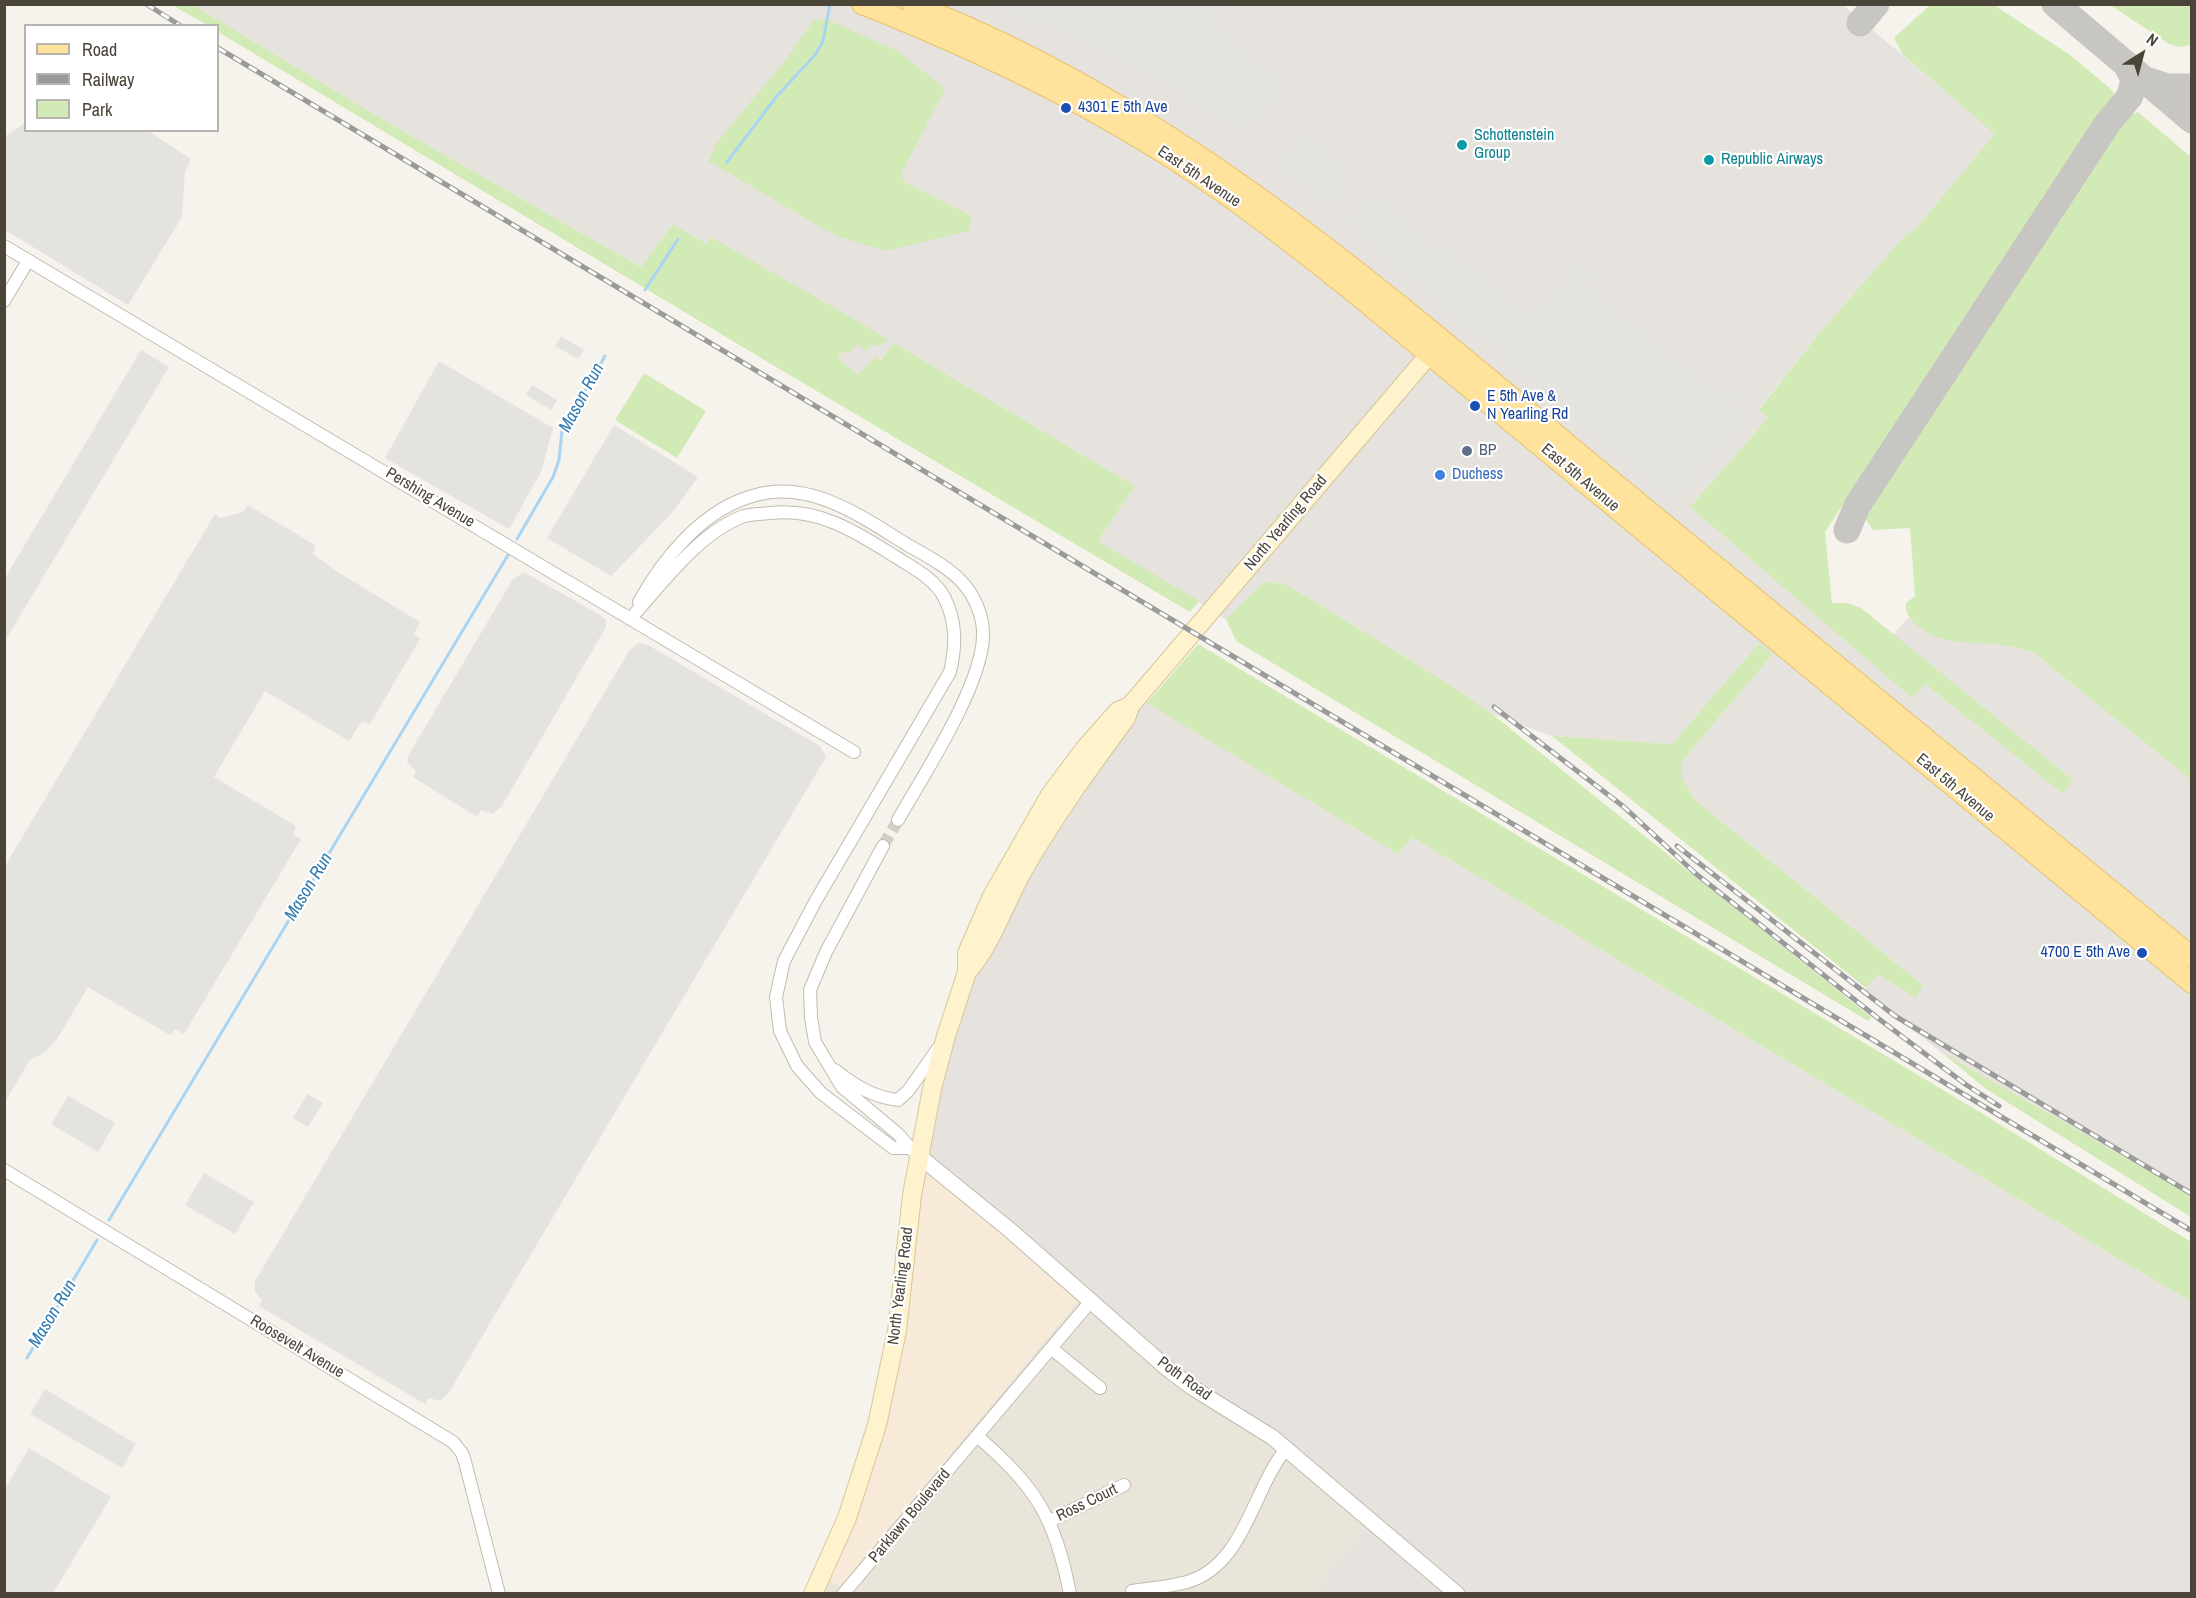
<!DOCTYPE html>
<html>
<head>
<meta charset="utf-8">
<style>
	body { margin:0 }
	#map { position:relative; width:2196px; height:1598px; overflow:hidden; background:#f6f3ec; font-family:"Archivo Narrow",sans-serif }
	canvas { display:block }
	.frame { position:absolute; inset:0; border:6px solid #4b4439; pointer-events:none }
	.legend { position:absolute; left:24px; top:24px; width:195px; height:108px; box-sizing:border-box; background:#fff; border:2px solid #b7b4b0; margin:0; padding:8px 10px; list-style:none; font-size:18px; color:#4b4439 }
	.legend li { display:flex; align-items:center; gap:12px; height:30px }
	.legend b { width:30px; border:2px solid #b7b4b0 }
	.north { position:absolute; left:2112px; top:24px; width:60px; height:60px; -webkit-text-stroke:4px #fff; paint-order:stroke; rotate:36deg; font-size:16px; font-weight:700; line-height:24px; text-align:center; color:#4b4439 }
	.north::after { content:''; display:block; margin:auto; width:21px; height:27px; background:#4b4439; clip-path:polygon(50% 0,100% 100%,50% 72%,0 100%) }
</style>
</head>
<body>
<div id="map">
<canvas width="2196" height="1598"></canvas>
<div class="frame"></div>
<ul class="legend">
<li><b style="height:8px;background:#ffe39c"></b>Road</li>
<li><b style="height:8px;background:#9a9a9a"></b>Railway</li>
<li><b style="height:16px;background:#d2eab5"></b>Park</li>
</ul>
<div class="north">N</div>
</div>
<script>
const context = document.querySelector('canvas').getContext('2d');
context.lineJoin = 'round';
function fillPath(path, color) {
  context.fillStyle = color;
  context.fill(path, 'evenodd');
}
function strokePath(path, color, width, dash) {
  context.strokeStyle = color;
  context.lineWidth = width;
  context.lineCap = dash ? 'butt' : 'round';
  context.setLineDash(dash || []);
  context.stroke(path);
}
function drawText(font, color, halo, rows, align = 'center') {
  context.font = font + ' "Archivo Narrow",sans-serif';
  context.lineWidth = 4.5;
  context.setLineDash([]);
  context.textBaseline = 'middle';
  context.strokeStyle = halo;
  context.fillStyle = color;
  for (const [text, x, y, turn = 0] of rows) {
    context.save();
    context.translate(x, y);
    context.rotate((+turn || 0) * Math.PI / 180);
    context.textAlign = isNaN(turn) ? turn : align;
    if (halo) context.strokeText(text, 0, 0);
    context.fillText(text, 0, 0);
    context.restore();
  }
}
fillPath(new Path2D(`
	M1082 1296 1373 1520 1312 1593 814 1594 821 1578 841 1586Z`), '#eae5da');
fillPath(new Path2D(`
	M919 1159 1082 1296 841 1586 821 1578 880 1414Z`), '#f7ead8');
fillPath(new Path2D(`
	M193 5H1843L1996 134 1912 233 1909 232 1817 336 1759 409 1768 418 1690 507 1912 697 1925 684 2062 793 2073 780 1893 635 1909 617 1927 632 2009 645 2034 653 2191 780V1195L1941 1052 1863 992 1878 973 1916 998 1923 985 1695 800 1682 777V761L1773 654 1759 643 1672 744 1552 736 1492 714 1444 681 1284 583 1264 582 1226 619 1098 541 1135 486 894 343 879 361 874 358 858 376 838 358 843 351 711 237 707 244 673 224 641 267 389 123Z
	M1138 697 1398 854 1412 837 2191 1302V1593H1312L1373 1520 1204 1393 919 1159 935 1069 1010 873Z`), '#e6e2dd');
fillPath(new Path2D(`
	M172 5H193L389 123 641 267 673 224 707 244 711 237 888 339 880 346 872 345 866 351 857 344 848 354 843 351 838 358 858 375 875 357 880 361 894 343 1135 486 1098 541 1199 601 1190 612 766 361 218 32V26L207 25Z
	M1930 5H1994L2070 55 2113 91V96L1825 532 1832 603H1848L1861 608 2073 780 2063 794 1925 684 1912 698 1690 507 1768 418 1759 410 1817 336 1909 231 1912 233 1995 134 1903 55 1894 38Z
	M2110 5H2191V45L2179 47 2169 44Z
	M826 19 899 52 945 89 901 174 905 182 972 216 968 231 886 251 836 236 708 161 718 141 784 62 814 20Z
	M2138 112 2191 157V780L2034 653C2002 640 1978 646 1947 640 1931 637 1903 621 1906 603L1915 596 1910 528 1873 530 1865 518 2108 146 2128 116Z
	M644 373 706 411 677 458 615 420Z
	M1264 582 1284 583 1444 681 1492 714 1871 1017 1868 1021 1236 641 1226 619Z
	M1759 643 1773 654 1682 761V777L1695 800 1923 985 1916 998 1878 974 1866 988 1552 736 1672 744Z
	M1198 644 1978 1111 2191 1242V1302L1412 837 1398 854 1147 703Z
	M1941 1052 2191 1195V1217L1986 1089Z`), '#d2eab5');
fillPath(new Path2D(`
	M993 5H1222L1211 18 1292 88 1247 140 1167 89Z
	M25 123 26 130 148 131 191 159 185 171 182 217 128 305 5 230V136Z
	M1301 126 1360 176 1328 213 1273 166 1281 157 1277 154Z
	M1372 187 1442 249 1448 243 1529 313 1579 254 1601 272 1591 284 1721 394 1725 395 1732 387 1745 398 1738 406 1751 417 1675 506 1493 356 1498 349 1487 341 1481 347 1342 224Z
	M561 336 584 350 578 359 555 346Z
	M141 350 169 367 5 641V578Z
	M439 361 553 428 541 472 509 529 385 458Z
	M532 385 557 400 551 410 526 395Z
	M614 425 698 477 671 514 611 576 547 538Z
	M248 505 315 545 313 554 341 574 420 622 414 634 420 639 370 724 362 721 349 741 265 691 214 777 296 826 293 835 301 839 184 1034 175 1029 170 1035 88 987 57 1039 45 1052 30 1060 5 1102V866L215 514 220 518 243 512Z
	M524 572 600 615 606 620V627L502 806 493 814 481 810 477 817 413 777 416 771 407 762 408 756 513 579Z
	M638 643 648 645 820 746 826 757 448 1394 440 1401 429 1398 425 1404 259 1306 262 1300 255 1292V1281L629 651Z
	M307 1094 323 1103 308 1127 293 1118Z
	M68 1096 115 1123 98 1152 51 1124Z
	M204 1173 254 1202 235 1234 185 1205Z
	M45 1389 136 1444 122 1468 30 1414Z
	M29 1448 111 1497 53 1593H5V1489Z`), '#e5e3e0');
strokePath(new Path2D(`
	M727 162 777 96 815 55 823 41 830 4
	M645 290 678 239
	M517 539 553 477 559 460 562 431 605 356
	M109 1220 508 555
	M27 1358 97 1240`), '#a9d4f2', 3);
strokePath(new Path2D(`
	M2055 4 2192 120
	M1860 23 1876 4
	M2149 81 2168 87H2192
	M1847 530 1857 506 2107 124 2130 96 2134 79 2126 64`), '#c8c6c3', 27);
strokePath(new Path2D(`
	M883 846 898 820`), '#d4d0c8', 12, [12, 6]);
const minor = new Path2D(`
	M4 246 854 752
	M4 301 28 261
	M639 602C664 557 704 508 756 495 812 480 862 517 906 544 925 555 947 566 962 582 975 596 984 618 983 636 982 686 924 774 898 820
	M630 619C662 584 698 533 744 516 752 514 762 514 771 513 820 508 856 532 896 557 913 568 935 579 944 597 957 622 956 646 950 672L815 902 784 961 776 997 780 1031 797 1066 821 1093 893 1148H909
	M883 846 826 952 810 990 811 1017 815 1042 842 1087 898 1134 912 1150
	M835 1070C855 1086 873 1097 898 1100L908 1091 937 1050
	M4 1170 453 1442 462 1453 465 1462 499 1594
	M1051 1348 1100 1388
	M977 1436C1036 1487 1055 1517 1070 1594
	M1050 1521 1124 1485
	M1132 1591C1150 1588 1169 1587 1187 1582 1245 1565 1252 1490 1286 1449
	M843 1594 1090 1302`);
const tertiary = new Path2D(`
	M919 1156 1011 1231 1169 1370 1193 1388 1272 1437 1457 1594`);
const secondary = new Path2D(`
	M967 972C993 943 1005 901 1025 867 1055 815 1090 767 1126 718L1130 706 1439 343
	M813 1594 847 1518 877 1425 897 1331 912 1195 932 1089 946 1036 967 972V953L991 898 1050 795 1086 747 1118 711 1130 706`);
const primary = new Path2D(`
	M862 4C981 51 1096 106 1202 178 1254 213 1302 251 1351 290L2192 983
	M912 4C1180 107 1389 297 1607 477 1801 637 1997 797 2192 957`);
strokePath(minor, '#c2bbae', 14);
strokePath(tertiary, '#c2bbae', 17);
strokePath(secondary, '#d6c79b', 20);
strokePath(primary, '#e6c16a', 22);
strokePath(minor, '#fff', 12);
strokePath(tertiary, '#fff', 15);
strokePath(secondary, '#fff3cd', 18);
strokePath(primary, '#ffe39c', 20);
const rail = new Path2D(`
	M146 4 181 26
	M218 48 2192 1231
	M1494 707 1624 807 1695 873 1879 1019 1965 1084 1999 1106
	M1677 846 1895 1016 2192 1194`);
strokePath(rail, '#9a9a9a', 5);
strokePath(rail, '#fff', 3, [9]);
for (const [x, y, r, color] of [
	[1066,108,6,"#1a4fb4"],
	[1462,145,6,"#0f9aa8"],
	[1709,160,6,"#0f9aa8"],
	[1475,406,6,"#1a4fb4"],
	[1467,451,6,"#5c6f8a"],
	[1440,475,6,"#3f7fe0"],
	[2142,953,6,"#1a4fb4"]
]) {
  const dot = new Path2D();
  dot.arc(x, y, r, 0, 2 * Math.PI);
  context.fillStyle = color;
  context.fill(dot);
  strokePath(dot, '#fff', 2);
}
drawText('16px', '#164399', '#fff', [
	["4301 E 5th Ave",1078,108],
	["E 5th Ave &",1487,397],
	["N Yearling Rd",1487,415],
	["4700 E 5th Ave",2130,953,"right"]
], 'left');
drawText('16px', '#0d838f', '#fff', [
	["Schottenstein",1474,136],
	["Group",1474,154],
	["Republic Airways",1721,160]
], 'left');
drawText('16px', '#4b4439', '#fff', [
	["East 5th Avenue",1199,177,34],
	["East 5th Avenue",1580,478,40],
	["Pershing Avenue",430,498,31],
	["North Yearling Road",1286,523,-50],
	["East 5th Avenue",1955,788,40],
	["North Yearling Road",901,1286,-83],
	["Roosevelt Avenue",297,1347,31],
	["Poth Road",1184,1379,36],
	["Ross Court",1087,1503,-26],
	["Parklawn Boulevard",910,1516,-50]
]);
drawText('16px', '#4e5e75', '#fff', [
	["BP",1479,451]
], 'left');
drawText('16px', '#366cbe', '#fff', [
	["Duchess",1452,475]
], 'left');
drawText('italic 18px', '#2e7ab2', '#fff', [
	["Mason Run",582,398,-62],
	["Mason Run",309,887,-59],
	["Mason Run",53,1314,-59]
]);
</script>
</body>
</html>
